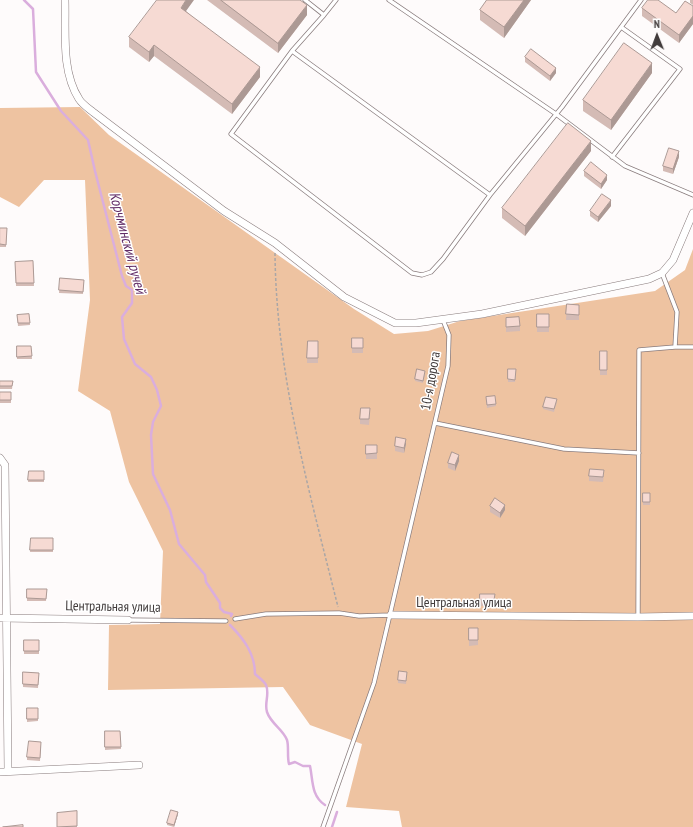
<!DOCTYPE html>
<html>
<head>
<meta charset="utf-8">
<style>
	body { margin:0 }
	#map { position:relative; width:693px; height:827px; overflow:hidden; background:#fefbfb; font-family:"PT Sans Narrow",sans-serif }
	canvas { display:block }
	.north { position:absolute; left:637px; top:16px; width:40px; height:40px; -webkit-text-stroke:3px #fff; paint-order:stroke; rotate:359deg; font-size:11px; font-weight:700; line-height:16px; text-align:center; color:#413b3b }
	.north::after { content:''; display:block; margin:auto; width:14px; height:18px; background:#413b3b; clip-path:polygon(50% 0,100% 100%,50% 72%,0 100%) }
</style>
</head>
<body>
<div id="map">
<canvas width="693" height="827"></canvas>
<div class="north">N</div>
</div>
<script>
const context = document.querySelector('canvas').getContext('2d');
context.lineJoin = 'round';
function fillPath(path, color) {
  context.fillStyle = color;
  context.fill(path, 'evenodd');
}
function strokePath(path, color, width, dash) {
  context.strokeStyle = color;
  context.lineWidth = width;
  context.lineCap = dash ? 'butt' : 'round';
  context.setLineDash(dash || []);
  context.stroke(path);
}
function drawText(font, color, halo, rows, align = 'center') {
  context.font = font + ' "PT Sans Narrow",sans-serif';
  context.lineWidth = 3;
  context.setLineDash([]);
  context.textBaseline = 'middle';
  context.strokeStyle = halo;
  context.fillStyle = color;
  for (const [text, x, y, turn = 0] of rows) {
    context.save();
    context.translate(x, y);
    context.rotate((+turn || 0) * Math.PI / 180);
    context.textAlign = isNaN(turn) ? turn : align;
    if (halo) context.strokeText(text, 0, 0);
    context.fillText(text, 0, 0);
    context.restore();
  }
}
fillPath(new Path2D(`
	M80 107 109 135 354 309 394 334 428 331 460 321 655 291 685 270 693 249V827H402L399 811 346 807 362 744 310 725 283 687 108 690 109 625 160 624 163 551 129 482 110 411 78 391 90 300 85 180H44L19 207 0 197V108Z`), '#eec3a1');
strokePath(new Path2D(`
	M24 0 33 9 36 72 61 111 88 140 95 171 122 276 126 286 132 290V303L122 317 124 339 135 364 151 377 157 390 161 406 153 422 151 435 153 474 170 510 179 544 205 575 206 582 220 603V608L224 612 232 614 231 616
	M230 625C244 639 255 654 255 674 258 677 264 681 266 685 270 694 264 703 267 712 271 724 283 729 287 740 289 746 287 757 289 764L295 762 303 766H310C313 780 311 796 325 805
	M332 827 337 812`), '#daaedd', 2.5);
const service = new Path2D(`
	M305 0 324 15 336 0
	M389 0 556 114 625 166 693 195
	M324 15 292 51 231 134 412 273 422 275 431 272 443 259 490 195 562 107 641 0
	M292 51 490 195
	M612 157 680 69 621 27
	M662 273 677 312 675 347
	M435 423 564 449 639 453
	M638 617 639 350 675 347H693
	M235 619 266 614 339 613 359 616 391 615
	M128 620 226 621
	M323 827 374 683 448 366 449 335 443 320`);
const minor = new Path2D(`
	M65 0C66 32 61 71 79 99 82 104 88 108 93 112L224 211 275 243 344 297 395 323H416L482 314 649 279 662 273 673 260 693 213
	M0 458 5 465 8 771
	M391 615 638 617 693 616
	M0 618 128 620
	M0 772 139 765`);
strokePath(service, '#897c7d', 5);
strokePath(minor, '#897c7d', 8);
strokePath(new Path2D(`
	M275 253C276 373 309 491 338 607`), '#aaa6a6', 1.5, [3, 2]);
strokePath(service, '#fff', 3.5);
strokePath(minor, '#fff', 7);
fillPath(new Path2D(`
	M207 0H300L307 15 278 53Z
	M487 0H531L504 38 480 20V10Z
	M690 0H693V5L690 3Z
	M693 6V24L679 43 642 16V8L676 13Z
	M186 11 260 77 232 114 154 56 149 62 129 47V37Z
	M525 57 556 73 550 81 525 62Z
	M652 73 611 130 583 111V100Z
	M591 151 525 236 502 218V208Z
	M679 157 673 174 663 171V166Z
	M584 171 607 180 601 189 584 176Z
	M611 206 598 222 590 216V211Z
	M0 228H7L6 247H0Z
	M33 261 34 286H16L15 262Z
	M60 278 84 280 83 294 59 293Z
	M567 304 579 305V320H566Z
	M29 314 30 325 18 326 17 315Z
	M537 314H549V332H537Z
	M506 318 520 326V331L506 332Z
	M352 338H363V353H352Z
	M308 341H318V363H307Z
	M17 346H31L32 359H17Z
	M600 351H607V375H600Z
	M508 369H516L515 382H508Z
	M425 374 423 383 415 381V379Z
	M0 381H13L12 389H0Z
	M0 392H11V403H0Z
	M486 397 496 404V406L487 408Z
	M557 402 554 412 543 409V407Z
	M370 414 369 425 360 424V419Z
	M406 444 404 453 395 451V446Z
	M366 445 377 453V459H366Z
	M459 461 455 471 448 468V463Z
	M29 471H44V482H28Z
	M604 475 603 482 589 481V476Z
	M643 493H650V505H643Z
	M490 506 505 510 500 518 490 512Z
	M31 538H53V552H30Z
	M27 589H47L46 601H27Z
	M480 594H495L494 606H480Z
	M469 628H478V645L469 646Z
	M24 640H39V654H24Z
	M23 672 39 673 38 688 23 687Z
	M407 674 406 684 398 683V680Z
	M27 708H38V721L27 722Z
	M105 731H120L121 749 105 750Z
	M41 745 40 761 27 760V757Z
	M77 811V827H57V813Z
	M178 814 174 827 167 825V823Z`), '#d4bbb5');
fillPath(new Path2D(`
	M186 0H194L181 18V8Z
	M524 0H531L504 38V27Z
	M307 5V15L278 53V43Z
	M693 16V24L679 43V35Z
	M154 45V56L149 62V52Z
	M652 63V73L611 130V120Z
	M260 67V77L232 114V104Z
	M556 68V73L550 81V76Z
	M591 141V151L525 236V226Z
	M679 151V157L673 174V169Z
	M607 175V180L601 189V184Z
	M611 200V206L598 222V217Z
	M406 439V444L404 453V448Z
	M459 455V461L455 471V465Z
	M505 505V510L500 518V513Z
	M178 812V814L174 827V825Z`), '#ac9994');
const building = new Path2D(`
	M157 0H186L181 8 260 67 232 104 154 45 149 52 129 37Z
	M221 0H300L307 5 278 43Z
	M487 0H524L504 27 480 10Z
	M648 0H658L676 13 685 1 693 6V16L679 35 642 8Z
	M624 43 652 63 611 120 583 100Z
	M531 49 556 68 550 76 525 57Z
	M568 123 591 141 525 226 502 208Z
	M669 148 679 151 673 169 663 166Z
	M591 162 607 175 601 184 584 171Z
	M602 194 611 200 598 217 590 211Z
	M0 228H7L6 245 0 244Z
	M33 261 34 283H16L15 262Z
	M60 278 84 280 83 292 59 290Z
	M567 304 579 305V315L566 314Z
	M29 314 30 323H18L17 315Z
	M537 314H549V327H537Z
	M519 317 520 326 506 327V318Z
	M352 338H363V348H352Z
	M308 341H318V358H307Z
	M17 346H31L32 356 17 357Z
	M600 351H607V370H600Z
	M417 369 425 371 423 381 415 379Z
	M508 369H516L515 380 508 379Z
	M0 381H13L12 386H0Z
	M0 392H11V400H0Z
	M495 396 496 404 487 405 486 397Z
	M546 397 557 399 554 409 543 407Z
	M361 408H370L369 419H360Z
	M396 437 406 439 404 448 395 446Z
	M366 445H377V453L366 454Z
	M452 452 459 455 455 465 448 463Z
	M590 469 604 470 603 477 589 476Z
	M29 471H44V480H28Z
	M643 493H650V502H643Z
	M495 498 505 505 500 513 490 506Z
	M31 538H53V550H30Z
	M27 589H47L46 599 27 598Z
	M480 594H495L494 600H480Z
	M469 628H478V640H469Z
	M24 640H39V651H24Z
	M399 671 407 672 406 681 398 680Z
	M23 672 39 673 38 685 23 684Z
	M27 708H38V719H27Z
	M105 731H120L121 747H105Z
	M29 741 41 742 40 758 27 757Z
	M171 810 178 812 174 825 167 823Z
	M77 811V826L57 827V813Z
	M23 825V827H3Z`);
fillPath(building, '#f6dad3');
strokePath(building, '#ac9994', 1);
drawText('14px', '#413b3b', '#fff', [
	["10-я дорога",431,381,-80],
	["Центральная улица",464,603],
	["Центральная улица",113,607,1]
]);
drawText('italic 15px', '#622d67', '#fff', [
	["Корчминский ручей",127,243,75]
]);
</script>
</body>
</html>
